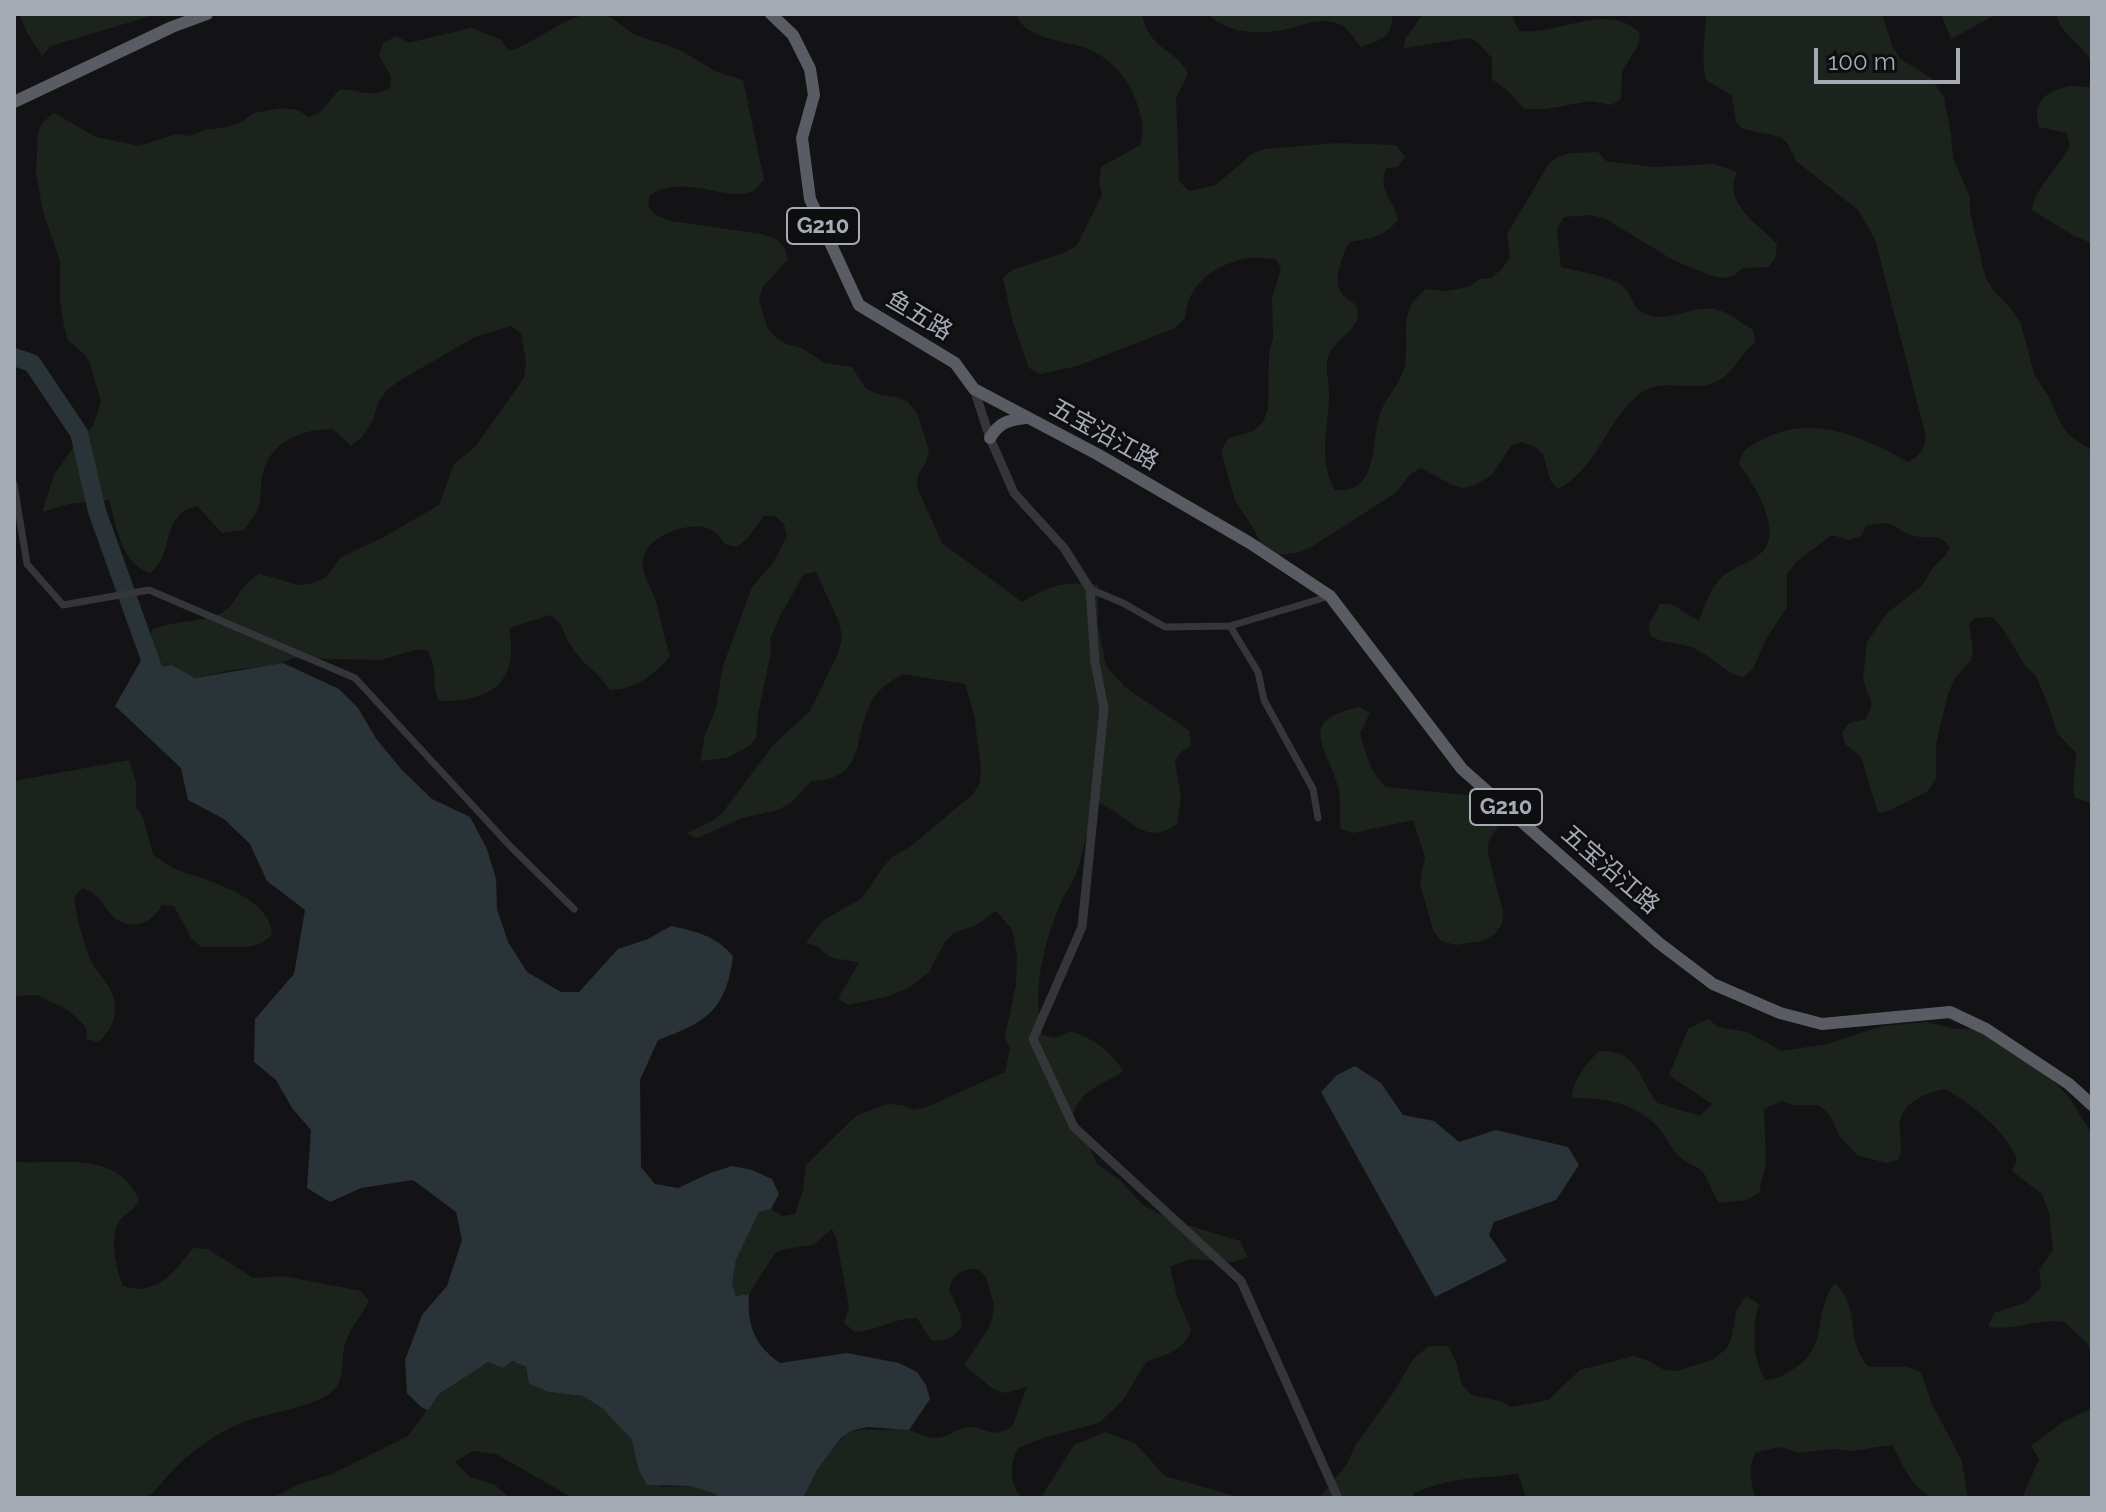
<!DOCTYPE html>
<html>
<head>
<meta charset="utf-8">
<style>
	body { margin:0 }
	#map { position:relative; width:2106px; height:1512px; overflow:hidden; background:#131315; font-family:Raleway,sans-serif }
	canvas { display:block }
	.frame { position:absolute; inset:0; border:16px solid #a5abb5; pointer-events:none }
	.scale { position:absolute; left:1814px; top:48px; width:146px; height:36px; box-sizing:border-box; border:4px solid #a5abb5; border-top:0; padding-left:10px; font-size:24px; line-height:28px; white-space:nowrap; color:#a5abb5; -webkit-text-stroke:6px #0e0e10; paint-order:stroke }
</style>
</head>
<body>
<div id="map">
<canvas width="2106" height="1512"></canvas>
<div class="frame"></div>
<div class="scale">100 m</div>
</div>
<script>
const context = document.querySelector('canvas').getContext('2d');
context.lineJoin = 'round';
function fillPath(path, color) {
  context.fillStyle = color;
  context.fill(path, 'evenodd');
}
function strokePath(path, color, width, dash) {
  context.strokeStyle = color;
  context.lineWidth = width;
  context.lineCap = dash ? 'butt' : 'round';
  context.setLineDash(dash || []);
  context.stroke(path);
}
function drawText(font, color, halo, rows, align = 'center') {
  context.font = font + ' Raleway,"Noto Sans SC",sans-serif';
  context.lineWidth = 6;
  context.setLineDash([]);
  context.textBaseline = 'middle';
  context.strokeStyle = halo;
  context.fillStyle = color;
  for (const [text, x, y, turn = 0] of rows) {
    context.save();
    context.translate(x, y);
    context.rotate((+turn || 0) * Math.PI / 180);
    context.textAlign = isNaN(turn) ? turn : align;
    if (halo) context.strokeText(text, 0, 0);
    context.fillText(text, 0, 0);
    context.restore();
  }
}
fillPath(new Path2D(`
	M19 14H157L51 46 42 56 28 34Z
	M588 14H606L635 35 678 49 717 72 743 80 764 180C763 181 756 189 755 190 728 205 688 172 650 195L648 206 656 215 671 221 761 234C777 238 784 242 788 259L762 288 759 300 767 327 775 337 786 344 802 348 824 363 852 367 866 389 881 395 897 397 908 402 917 413 929 450 926 462 918 475 917 487 942 543 1022 602C1053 584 1062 582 1098 585V626L1106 666 1126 688 1190 731 1191 746 1182 751 1175 761 1181 797 1177 824C1143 849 1128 813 1098 803 1087 826 1084 850 1076 874 1072 884 1066 892 1061 902 1043 946 1032 988 1042 1035L1057 1038 1070 1031C1093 1038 1111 1051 1123 1071 1098 1089 1083 1086 1071 1118L1088 1144 1097 1164 1120 1180 1143 1205 1171 1220 1240 1241 1248 1257 1234 1262 1189 1259 1170 1267 1177 1297 1191 1330C1184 1352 1165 1354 1146 1362L1123 1400 1099 1423 1043 1438 1018 1448C1009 1465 1009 1483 1022 1498H803C807 1484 815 1473 824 1461 849 1430 843 1429 883 1430 892 1430 900 1428 908 1430 917 1432 928 1439 937 1438 950 1437 958 1426 972 1427 992 1430 989 1438 1012 1427L1027 1387 1005 1393 993 1389 964 1365 986 1332 992 1320 994 1305 986 1276 977 1269C961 1269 954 1274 949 1289L960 1314 962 1327C952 1339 945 1342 931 1340L917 1318C896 1317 877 1331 855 1332L844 1323 849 1308 837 1241 832 1229 813 1245 785 1249 775 1253 749 1294 736 1296 732 1284 736 1260 759 1212 771 1209 782 1216 795 1214 803 1190 806 1165 857 1115 888 1104 902 1105 913 1110 927 1107 1005 1072 1010 1049 1005 1037 1016 984 1017 956 1012 929 996 911 976 925 954 933 945 942 929 972 907 989 886 997 848 1005 838 998 859 963C842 957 830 963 818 946L806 943 821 922 862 898 883 867 892 857 910 847 973 794 980 783 981 768 974 715 965 684 902 674C891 682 880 687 873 699 851 736 869 779 811 781L792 802 778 810 742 818 697 838 687 833 714 820 723 812 774 744 810 711 838 654 842 637 839 622 816 572 804 574 780 616 770 639 771 652 758 714 756 738 749 746 727 758 700 761 705 735 716 708 723 666 752 587 773 563 787 536 784 524 775 516H764L747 539 737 547 725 544C716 530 706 524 689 527 669 529 639 544 643 568 644 579 653 590 656 602 661 620 664 638 670 656 656 674 634 690 610 690 599 673 581 663 571 646 561 631 566 625 550 615L509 628C520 682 491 702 439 701 430 683 440 673 427 650H415L381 660 292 658C271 670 249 666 227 671 216 673 206 676 195 678L172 665 159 667 143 657 152 630C173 620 198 623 220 614 238 605 238 584 260 574L299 585 313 583 326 577 341 557 382 538 439 505 454 464 475 447 524 378 526 363 521 333 511 326 475 337 397 382 385 392 377 405 374 418 362 437 351 446 333 429C301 429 268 442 262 477 260 487 262 499 258 508 255 516 249 523 244 530L222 533 197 506C160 513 175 556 150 573 120 563 117 526 109 500L69 504 42 512 54 475 77 442 93 426 101 402 91 367 86 356 68 340 64 326 60 300V261L43 212 36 173 38 132 43 122 54 113 96 137 139 146 176 134 191 136 204 130 229 127 242 122 253 113 265 111 281 108 298 110 309 117 320 112 339 90C362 88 363 99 390 89L391 77 379 55 383 43 397 36 408 43 471 28 500 39 509 51C537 42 558 20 588 14Z
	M1016 14H1142C1150 53 1176 47 1188 74L1176 97 1179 181 1189 191 1216 185 1253 153 1265 149 1336 143 1396 145 1405 157 1398 167 1386 168C1378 193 1392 197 1398 219 1387 236 1369 239 1350 242 1342 254 1332 281 1342 294 1348 302 1356 300 1358 312 1359 331 1333 340 1328 357 1325 369 1329 382 1329 394 1329 427 1317 460 1335 490 1380 494 1370 442 1380 414 1386 396 1402 383 1405 364 1410 333 1396 312 1426 289L1445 291 1469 287 1479 279 1491 278 1502 269 1510 257 1507 234 1548 165 1557 157 1570 153 1598 152 1606 161 1654 167 1714 164 1737 172C1722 205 1760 223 1777 245L1775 258 1769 267 1743 268 1733 276 1722 278 1710 275 1673 260 1606 219 1591 215 1564 217 1557 229 1561 267C1576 271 1608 276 1620 284 1633 293 1632 311 1648 315 1670 322 1693 305 1715 309 1729 312 1741 323 1753 330L1755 343C1741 353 1735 370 1721 379 1694 396 1663 374 1638 395 1605 422 1598 468 1558 489L1550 480 1543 454 1534 446 1522 442 1511 446 1492 475 1473 486 1462 488 1452 485 1421 468 1410 474 1397 492 1313 546 1300 552 1273 556 1263 549 1254 529 1235 501 1221 450 1229 438 1253 431 1263 422 1268 409 1269 352 1273 338 1272 298 1281 269 1276 259C1268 259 1258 257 1250 258 1217 263 1187 283 1185 318L1173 329 1077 366 1040 374 1029 368 1012 320 1003 278 1012 270 1066 252 1077 245 1102 195 1099 180 1101 167 1140 145C1145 129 1142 118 1137 103 1129 80 1114 62 1093 51 1070 39 1027 43 1016 14Z
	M1208 14H1392C1393 37 1381 40 1361 47 1354 39 1349 28 1339 24 1322 17 1307 24 1291 28 1264 35 1228 35 1208 14Z
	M1423 14H1511L1519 31C1559 36 1606 0 1640 33L1638 45 1622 72 1621 99 1611 105 1590 101 1546 109H1524L1509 92 1492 79V58L1477 42 1469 38 1404 48 1405 39Z
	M1706 14H1882L1893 48 1901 59 1931 78 1944 97 1951 135 1953 158 1970 197V212L1985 276 1993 290 2011 309 2021 324 2034 374 2049 397 2061 424 2069 435 2092 451V803L2075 798C2071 782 2076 769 2076 753L2057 733 2049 707 2036 676 2026 667 2003 629 1992 617 1975 618 1969 624 1973 648 1971 660 1955 678 1948 694 1936 744V778L1928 791 1888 811 1878 813 1861 757 1845 744 1842 733 1849 723 1866 719 1872 704 1863 680 1867 642 1887 613 1922 586 1933 567 1945 556 1950 547C1940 532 1930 540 1915 536 1891 529 1897 518 1866 526L1861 536 1849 540 1832 535 1798 560 1787 574V607L1766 639 1753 669 1743 677C1725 674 1711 655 1693 648 1679 642 1664 644 1650 636L1649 624 1660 604H1671L1699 621C1705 605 1712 583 1727 573 1738 565 1755 561 1764 550 1782 528 1753 482 1739 464 1743 447 1753 444 1768 437 1816 414 1865 438 1908 462 1920 456 1924 450 1926 437L1875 239 1858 210 1796 161 1788 144 1781 137 1743 129 1736 122 1732 96 1706 80C1701 57 1705 36 1706 14Z
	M1941 14H1997L1951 39Z
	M2056 14H2092V63C2083 44 2061 36 2056 14Z
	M2070 86 2092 87V243L2074 236 2032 210C2033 191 2060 166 2070 145L2067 133 2039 127C2031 102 2047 90 2070 86Z
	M1359 707 1370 713 1360 733C1366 754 1370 772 1386 787L1506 799 1507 811 1488 843V854L1503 911 1502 924 1495 934 1482 941 1456 945 1441 941 1433 930 1420 884 1425 857 1413 820 1353 833 1341 829C1338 815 1342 799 1338 786 1326 745 1296 721 1359 707Z
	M129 760 136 782V807L143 817 153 855C162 860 171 868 180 871 209 881 271 897 272 935L262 943 249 947H201L191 938 174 906 162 905C154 921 136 930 119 921 102 911 106 896 82 888L74 897C77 919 82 938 90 959 95 971 106 979 111 991 120 1010 113 1030 98 1042L87 1039 86 1027 68 1010 37 995 14 996V781Z
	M1708 1019 1718 1027 1747 1032 1782 1051 1827 1044 1882 1026 1926 1022 1957 1029H1976L2012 1050 2055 1083 2068 1096 2092 1134V1352L2085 1341 2064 1322C2038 1318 2015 1331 1988 1327L1994 1313 2027 1302 2041 1287 2039 1270 2053 1250 2049 1213 2042 1194 2012 1171 2017 1160C2007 1131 1972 1105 1946 1089 1929 1091 1903 1102 1900 1121 1898 1137 1905 1143 1898 1160L1886 1163 1857 1155 1840 1137 1829 1114 1818 1105H1793L1782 1101 1764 1109 1766 1163 1759 1193 1746 1200 1719 1203C1713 1194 1710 1184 1705 1175 1698 1165 1687 1164 1680 1157 1671 1149 1666 1136 1658 1127 1634 1102 1604 1098 1572 1098 1573 1079 1586 1064 1599 1051 1638 1049 1638 1077 1657 1103L1700 1116 1712 1104 1669 1075 1688 1029Z
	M14 1162C60 1165 117 1149 139 1200 133 1212 130 1210 122 1218 107 1233 116 1269 123 1286 157 1297 174 1272 193 1248L208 1249 253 1278 283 1276 361 1291 369 1301C361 1317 351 1326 345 1344 341 1357 345 1374 337 1386 323 1408 258 1413 234 1426 199 1443 178 1463 153 1493L144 1498H14Z
	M1835 1283C1862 1309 1844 1342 1869 1367H1906L1921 1372 1932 1404 1962 1461 1968 1498C1958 1498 1945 1500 1935 1498 1913 1492 1902 1463 1892 1445L1852 1451 1832 1449 1799 1453 1781 1447 1756 1452C1748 1469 1750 1480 1756 1498H1526L1518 1473C1500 1478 1484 1476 1465 1479 1448 1481 1431 1486 1414 1493L1412 1498H1319L1347 1464 1355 1446 1393 1393 1414 1358 1429 1346H1448L1456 1362 1462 1385 1471 1395 1500 1401 1511 1407 1523 1405 1548 1400 1580 1370 1634 1356 1649 1361 1664 1370 1676 1371 1712 1360 1726 1349 1732 1337 1736 1311 1746 1296 1759 1304C1752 1328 1752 1358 1765 1380 1778 1379 1784 1375 1795 1368 1831 1344 1811 1314 1835 1283Z
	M488 1361 521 1363 549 1392 583 1396 602 1408 632 1440 638 1468 662 1487 690 1486 716 1494 717 1498H573L496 1454 473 1451 455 1462 470 1477 495 1485 510 1498H272L297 1485 332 1474 408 1436 439 1394Z
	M2092 1408V1498H2022L2039 1459 2031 1446 2063 1422Z
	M1106 1432 1136 1444 1165 1476 1242 1498H1038L1042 1496 1074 1445Z`), '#1c231c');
fillPath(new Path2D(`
	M143 657 159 667 172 665 195 678 283 663 339 689 358 708 377 740 402 770 432 799 470 817 487 849 496 879 497 909 508 942 527 972 561 992H579L618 949 648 939 671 926C696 931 716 936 733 956 726 1010 707 1022 658 1040L640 1080 641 1167 655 1184 678 1188 710 1173 732 1166 752 1170 772 1179 779 1194 771 1209 759 1212 736 1260 732 1284 736 1296 749 1294C747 1325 754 1345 780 1363L847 1353 899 1363 917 1372 926 1385 930 1399 909 1430 868 1427 854 1430 842 1437 817 1470 803 1498H717L716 1494 690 1486 647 1485 638 1468 632 1440 602 1408 583 1396 549 1392 529 1384 526 1367 512 1361 503 1368 488 1362 439 1394 428 1410 421 1407 407 1393 405 1360 422 1315 447 1286 462 1240 456 1212 413 1180 361 1188 330 1202 307 1188 311 1130 292 1108 276 1080 254 1062 255 1019 294 974 305 910 267 881 250 844 224 819 188 800 181 768 115 706Z
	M1355 1066 1381 1083 1403 1115 1434 1121 1459 1142 1496 1130 1568 1147 1579 1165 1556 1200 1494 1222 1489 1235 1507 1261 1435 1297 1321 1092 1337 1075Z`), '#2a3338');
strokePath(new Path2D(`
	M14 357 32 363 79 433 97 511 158 682`), '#2a3338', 18);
strokePath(new Path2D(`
	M14 484 27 564 63 605 149 590 355 678 510 846 574 909
	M1090 589 1123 603 1165 627 1230 626 1330 596
	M1230 626 1258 672 1264 700 1313 789 1318 818`), '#34363a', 7);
strokePath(new Path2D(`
	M974 389 990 438 1014 493 1064 548 1090 589 1095 662 1104 708 1082 927 1033 1039 1074 1127 1241 1281 1338 1498`), '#34363a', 9);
strokePath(new Path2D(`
	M771 14 793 35 810 69 814 95 802 138 810 199 859 305 955 363 974 389 1097 454 1250 543 1330 596 1462 769 1659 943 1713 984 1780 1013 1822 1024 1950 1012 1986 1029 2069 1084 2092 1105
	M14 102 172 27 207 14
	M990 438C999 422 1009 420 1026 418`), '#595c62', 12);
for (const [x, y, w] of [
	[823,226,72],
	[1506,807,72]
]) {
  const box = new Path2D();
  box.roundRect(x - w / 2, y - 18, w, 36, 6);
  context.fillStyle = '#0e0e10';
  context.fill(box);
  strokePath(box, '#a5abb5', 2);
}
drawText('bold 22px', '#a5abb5', null, [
	["G210",823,226],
	["G210",1506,807]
]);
drawText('24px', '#a5abb5', '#0e0e10', [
	["鱼五路",919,316,31],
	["五宝沿江路",1104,435,29],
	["五宝沿江路",1610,870,41]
]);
</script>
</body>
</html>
